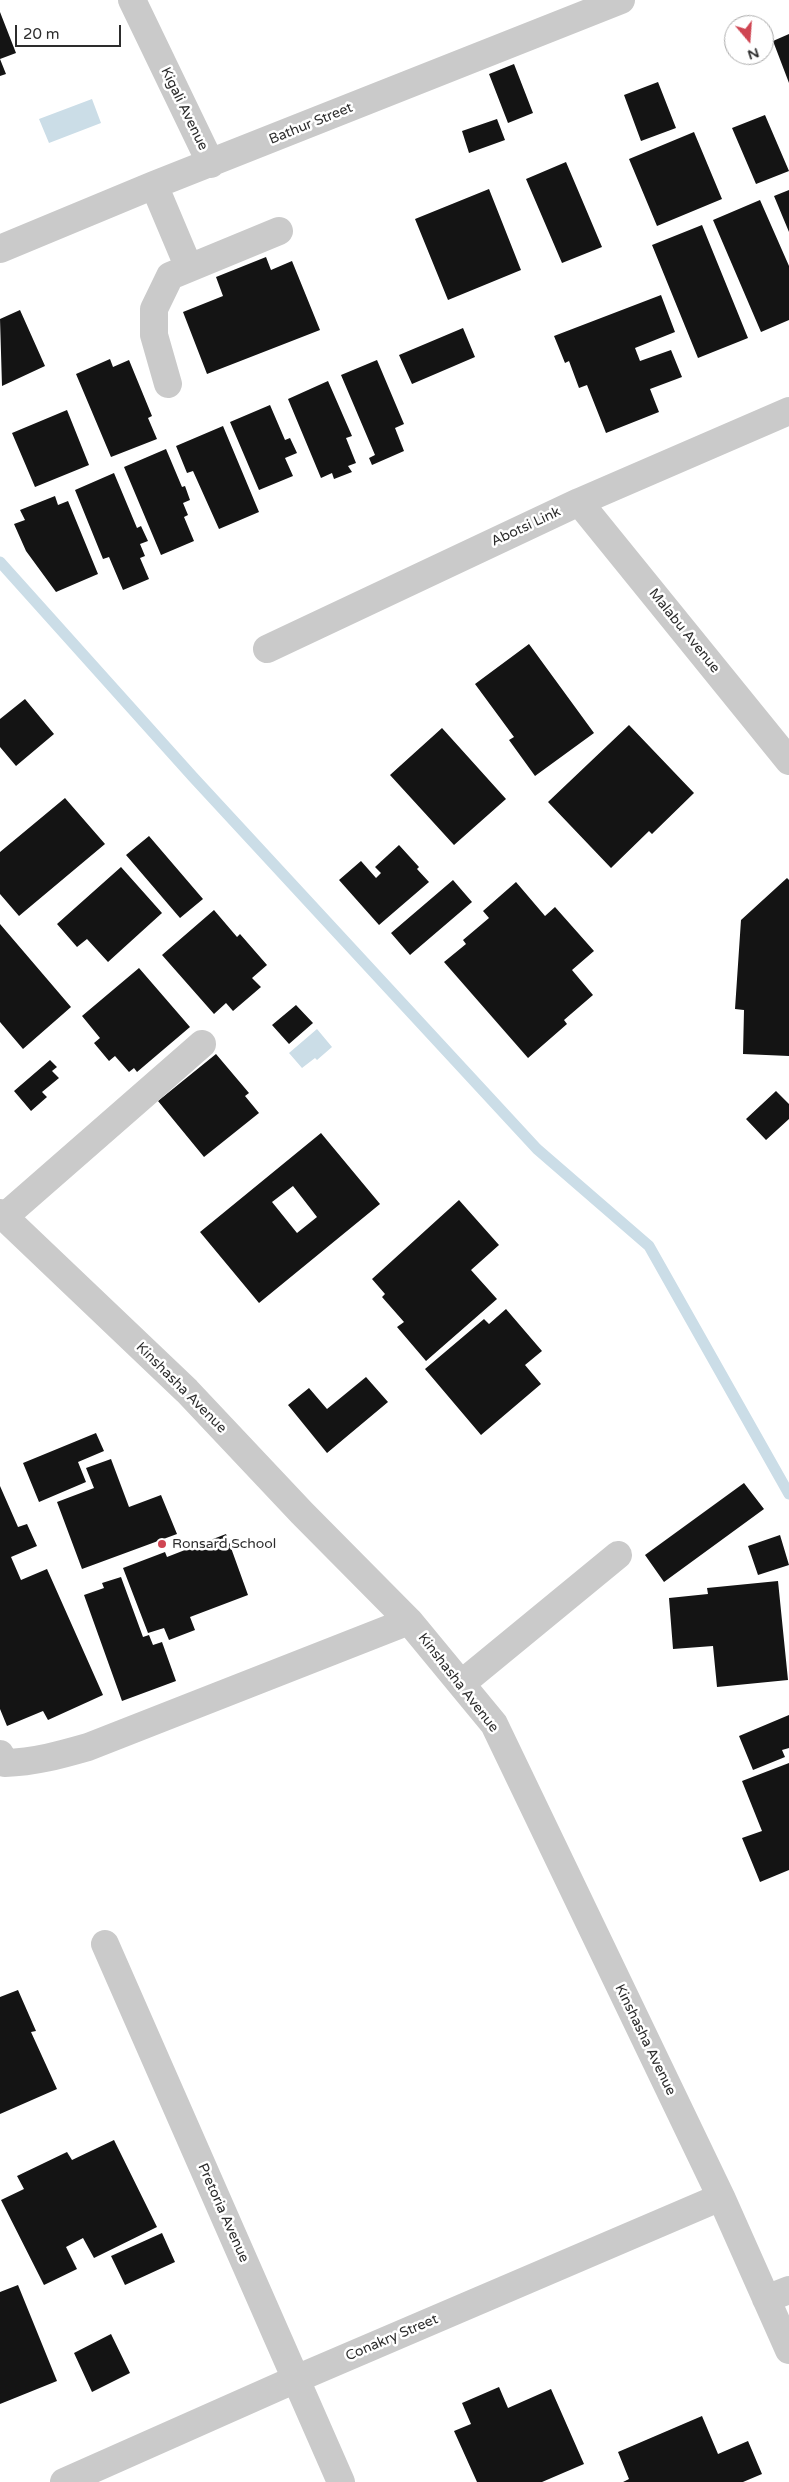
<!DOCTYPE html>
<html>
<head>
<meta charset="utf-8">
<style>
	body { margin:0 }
	#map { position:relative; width:789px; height:2482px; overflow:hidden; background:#fff; font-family:"Varela Round",sans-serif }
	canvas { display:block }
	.north { position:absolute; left:724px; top:15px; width:50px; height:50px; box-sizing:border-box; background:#fff; border:1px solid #ababab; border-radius:50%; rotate:162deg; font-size:14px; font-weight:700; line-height:20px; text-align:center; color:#2d2d2d }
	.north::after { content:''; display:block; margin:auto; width:18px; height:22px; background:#cf4552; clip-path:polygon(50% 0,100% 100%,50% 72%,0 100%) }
	.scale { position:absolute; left:15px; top:25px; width:106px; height:22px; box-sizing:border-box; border:2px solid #2d2d2d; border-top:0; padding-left:6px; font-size:15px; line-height:18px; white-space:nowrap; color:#2d2d2d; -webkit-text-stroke:4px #fff; paint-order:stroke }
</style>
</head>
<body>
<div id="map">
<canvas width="789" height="2482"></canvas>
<div class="north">N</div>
<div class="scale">20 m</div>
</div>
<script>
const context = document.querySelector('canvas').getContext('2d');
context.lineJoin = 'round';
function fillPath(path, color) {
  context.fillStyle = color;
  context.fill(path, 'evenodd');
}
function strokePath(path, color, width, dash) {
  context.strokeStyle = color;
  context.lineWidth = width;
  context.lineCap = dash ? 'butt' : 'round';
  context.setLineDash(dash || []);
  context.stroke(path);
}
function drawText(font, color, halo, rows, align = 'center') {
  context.font = font + ' "Varela Round",sans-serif';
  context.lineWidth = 5;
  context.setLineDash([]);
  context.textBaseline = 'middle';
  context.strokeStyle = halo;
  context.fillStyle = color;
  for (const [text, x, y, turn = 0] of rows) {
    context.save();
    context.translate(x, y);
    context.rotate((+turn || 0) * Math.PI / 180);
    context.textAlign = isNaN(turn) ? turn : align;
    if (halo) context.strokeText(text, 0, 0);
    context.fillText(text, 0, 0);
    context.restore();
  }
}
fillPath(new Path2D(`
	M92 99 101 123 49 143 39 119Z
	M317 1029 332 1047 317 1060 315 1058 302 1068 289 1053Z`), '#cbdde7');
strokePath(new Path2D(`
	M0 562 193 777 537 1149 649 1246 789 1494`), '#cbdde7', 11);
fillPath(new Path2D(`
	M0 12 16 53 0 59Z
	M789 34V83L773 41Z
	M0 59 6 74 0 76Z
	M514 64 533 113 508 123 489 74Z
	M658 82 676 128 641 141 624 95Z
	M765 115 789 171 756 184 732 128Z
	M497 119 505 140 469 153 462 131Z
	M694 132 722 199 657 226 629 159Z
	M566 162 602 247 562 263 526 179Z
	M489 189 521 270 448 300 415 219Z
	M789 190V232L774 196Z
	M760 200 789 266V320L761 332 713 220Z
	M702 225 748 338 698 358 652 245Z
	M266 257 271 270 292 261 320 330 207 374 183 312 223 296 216 277Z
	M661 295 675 332 635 348 640 361 671 350 682 377 650 389 659 412 606 433 587 385 579 388 569 361 565 363 554 336Z
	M20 310 45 366 2 386 0 319Z
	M463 328 475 357 412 384 399 355Z
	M110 359 113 367 129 360 152 416 148 418 157 439 111 457 76 374Z
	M377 360 404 424 395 428 404 451 372 465 369 458 375 455 341 375Z
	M328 381 352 436 346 438 356 463 348 466 352 472 334 479 332 473 321 478 288 399Z
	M270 405 285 440 290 438 297 453 285 458 293 476 259 490 230 422Z
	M67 410 89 465 35 487 12 433Z
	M223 426 259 512 219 529 193 471 187 473 176 446Z
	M166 449 182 487 185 486 190 500 183 503 188 515 184 517 194 541 161 555 124 467Z
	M114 473 137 528 141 526 148 541 140 544 145 556 140 558 149 579 123 590 109 557 103 559 75 490Z
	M55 496 58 505 68 501 98 574 56 592 26 551 14 524 25 520 20 510Z
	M529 644 594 733 535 776 509 740 514 737 475 684Z
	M25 699 54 734 16 766 0 747V719Z
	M629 725 694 793 652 834 649 831 611 868 548 802Z
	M442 728 506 799 454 845 390 775Z
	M65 798 105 844 19 916 0 894V852Z
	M149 836 203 899 180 918 126 855Z
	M399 845 419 867 417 869 429 882 379 925 339 880 361 861 376 878 381 873 375 867Z
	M121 867 162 913 108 962 87 939 77 947 57 924Z
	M787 878 789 880V1056L743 1054 744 1010 735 1009 741 920Z
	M453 880 472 902 410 955 391 933Z
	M516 882 545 916 555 907 594 951 572 970 593 995 564 1020 567 1024 528 1058 444 962 466 944 463 940 489 918 483 911Z
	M214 910 237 937 240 934 267 965 252 978 261 987 233 1011 226 1003 214 1014 162 955Z
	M0 924 71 1007 23 1049 0 1022Z
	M139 968 190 1027 137 1072 134 1068 129 1072 115 1056 109 1061 94 1043 100 1038 82 1016Z
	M296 1005 313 1023 289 1044 272 1025Z
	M216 1054 249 1093 245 1096 259 1113 204 1157 158 1101Z
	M50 1060 57 1067 52 1071 59 1078 42 1092 47 1097 31 1111 14 1091Z
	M776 1091 789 1104V1119L766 1140 746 1119Z
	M321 1133 380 1204 259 1303 200 1232ZM293 1186 317 1217 297 1233 272 1202Z
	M459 1200 499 1245 471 1270 497 1299 426 1361 397 1327 404 1322 382 1297 385 1294 372 1279Z
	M506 1309 542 1351 525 1365 541 1384 481 1435 425 1369 484 1319 489 1324Z
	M366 1377 388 1402 327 1453 288 1405 309 1388 327 1409Z
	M96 1433 104 1451 78 1462 86 1482 39 1502 23 1463Z
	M111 1459 129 1507 161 1495 177 1534 82 1569 57 1502 94 1488 86 1468Z
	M744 1483 764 1509 664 1582 645 1555Z
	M0 1486 18 1527 27 1524 37 1546 11 1557 21 1580 47 1569 103 1695 48 1720 43 1711 7 1726 0 1709Z
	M226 1534 248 1595 190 1617 195 1630 169 1640 164 1628 148 1633 123 1568 165 1552 167 1557Z
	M780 1535 789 1565 758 1575 748 1546Z
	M121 1577 143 1637 149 1635 153 1645 162 1642 176 1681 122 1701 84 1595 104 1588 102 1583Z
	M778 1581 788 1680 717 1687 713 1646 673 1649 669 1598 708 1594 707 1588Z
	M789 1715V1748L782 1750 785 1757 753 1770 739 1736Z
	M789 1763V1870L760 1882 742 1838 762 1831 742 1781Z
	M18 1990 36 2031 31 2032 57 2089 0 2114V1997Z
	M114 2140 157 2227 94 2258 83 2238 66 2247 77 2269 44 2285 1 2200 24 2189 17 2176 67 2152 72 2160Z
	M162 2233 175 2262 125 2285 111 2256Z
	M18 2285 57 2381 0 2404V2292Z
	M111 2334 130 2373 92 2392 74 2353Z
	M499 2387 508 2408 551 2389 584 2464 542 2482H477L454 2431 471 2424 462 2403Z
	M702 2416 718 2454 748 2441 762 2474 743 2482H623L629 2479 618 2452Z`), '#141414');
strokePath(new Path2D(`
	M132 0 211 164
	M154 185 189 268
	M0 249 154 185 621 0
	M168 384 154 335V309L170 276 279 231
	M579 502 789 761
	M267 649 579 502 789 411
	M0 1213 187 1391 302 1513 409 1621 494 1724 721 2197 789 2350
	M4 1217 202 1044
	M461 1684 618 1555
	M0 1754 5 1763C35 1762 60 1755 88 1747L409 1621
	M105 1944 341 2482
	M766 2299 789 2290
	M64 2482 296 2379 721 2197`), '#cacaca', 28);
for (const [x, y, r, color] of [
	[162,1544,5,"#cf4552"]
]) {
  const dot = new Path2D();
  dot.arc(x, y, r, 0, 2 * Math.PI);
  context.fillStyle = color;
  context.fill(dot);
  strokePath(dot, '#fff', 2);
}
drawText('14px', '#2d2d2d', '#fff', [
	["Kigali Avenue",184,109,64],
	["Bathur Street",311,124,-22],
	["Abotsi Link",526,527,-25],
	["Malabu Avenue",684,631,51],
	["Kinshasha Avenue",181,1388,45],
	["Kinshasha Avenue",458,1683,52],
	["Kinshasha Avenue",645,2040,64],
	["Pretoria Avenue",223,2213,66],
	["Conakry Street",392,2338,-23]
]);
drawText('14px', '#2d2d2d', '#fff', [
	["Ronsard School",172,1544]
], 'left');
</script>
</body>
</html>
